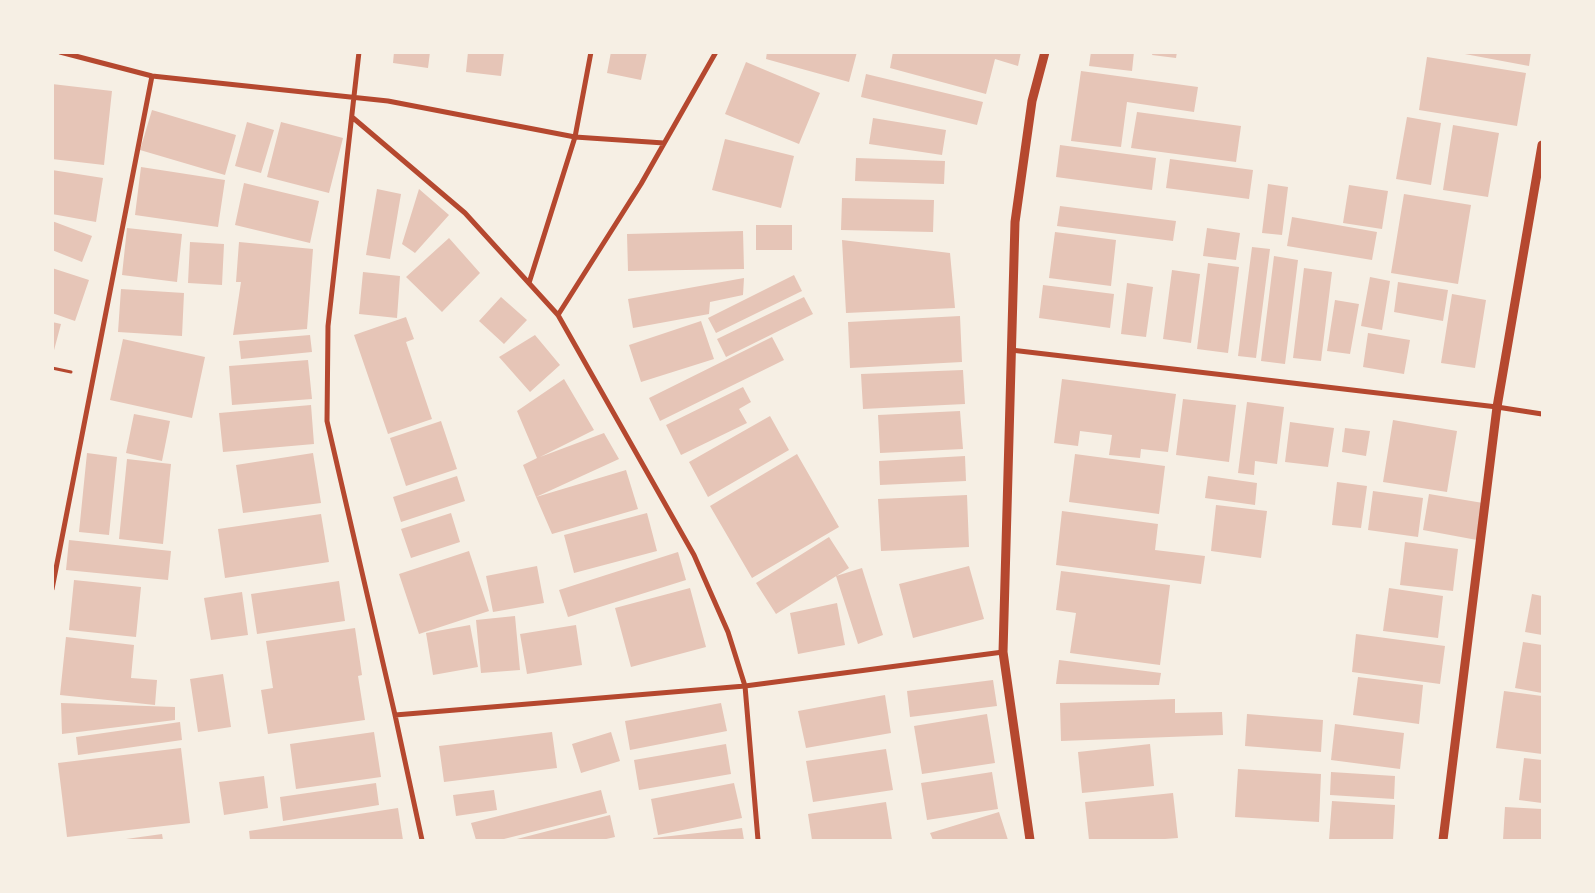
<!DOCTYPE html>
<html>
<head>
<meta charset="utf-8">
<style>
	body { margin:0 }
	#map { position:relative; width:1595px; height:893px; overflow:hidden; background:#f6efe4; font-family:"IBM Plex Serif",serif }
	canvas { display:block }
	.frame { position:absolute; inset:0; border:54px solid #f6efe4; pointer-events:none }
</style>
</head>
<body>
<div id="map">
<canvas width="1595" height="893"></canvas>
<div class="frame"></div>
</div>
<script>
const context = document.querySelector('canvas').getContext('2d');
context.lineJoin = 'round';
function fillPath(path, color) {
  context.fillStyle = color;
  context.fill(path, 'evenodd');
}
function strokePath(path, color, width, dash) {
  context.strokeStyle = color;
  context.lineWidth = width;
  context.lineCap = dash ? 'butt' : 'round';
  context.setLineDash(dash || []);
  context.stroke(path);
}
fillPath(new Path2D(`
	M394 52H430L428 68 393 63Z
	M468 52H504L501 76 466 72Z
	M611 52H647L641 80 607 73Z
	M767 52H857L849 82 766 59Z
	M893 52H1021L1018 66 995 59 986 94 890 68Z
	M1091 52H1134L1132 71 1089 66Z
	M1153 52H1177L1176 58 1152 55Z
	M1454 52H1531L1529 66Z
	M1427 57 1526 73 1517 126 1419 110Z
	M746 62 820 93 799 144 725 114Z
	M1081 71 1198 87 1194 112 1127 102 1121 147 1071 141Z
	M866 74 983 102 977 125 861 97Z
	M52 84 112 91 104 165 52 159Z
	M152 110 236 135 225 175 140 150Z
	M1137 112 1241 126 1236 162 1131 148Z
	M1407 117 1441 123 1431 185 1396 179Z
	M873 118 946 130 942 155 869 144Z
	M247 122 274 130 261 173 235 166Z
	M281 122 343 138 329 193 267 177Z
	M1453 125 1499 133 1488 197 1443 190Z
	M725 139 794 156 781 208 712 190Z
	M1060 145 1156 158 1152 190 1056 177Z
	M856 158 945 161 944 184 855 181Z
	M1170 159 1253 170 1249 199 1166 188Z
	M141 167 225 180 218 227 135 215Z
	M52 170 103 178 96 222 52 214Z
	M244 183 319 201 310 243 235 225Z
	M1268 184 1288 187 1282 235 1262 233Z
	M1349 185 1388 191 1382 229 1343 223Z
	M377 189 401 194 390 259 366 255Z
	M419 189 449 215 415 253 402 244Z
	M1404 194 1471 205 1458 284 1391 273Z
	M842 198 934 200 933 232 841 230Z
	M1060 206 1176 221 1173 241 1057 226Z
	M1292 217 1377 232 1372 260 1287 246Z
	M52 221 92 236 82 262 52 250Z
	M756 225H792V250H756Z
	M127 228 182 234 177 282 122 275Z
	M1207 228 1240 233 1236 260 1203 256Z
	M743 231 744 269 628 271 627 234Z
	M1055 232 1116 240 1111 286 1049 278Z
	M449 238 480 273 442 312 406 277Z
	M842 240 950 253 955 308 846 313Z
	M190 242 224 244 222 285 188 283Z
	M239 242 313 249 307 329 233 335 241 282H236Z
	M1252 247 1270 249 1256 358 1238 356Z
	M1274 256 1298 260 1285 364 1261 361Z
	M1208 263 1239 267 1228 353 1197 349Z
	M52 268 89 280 75 321 52 313Z
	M1304 268 1332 272 1321 361 1293 358Z
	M1172 270 1200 274 1191 343 1163 339Z
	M363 272 400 276 397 318 359 314Z
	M794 275 802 291 716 333 708 318Z
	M1370 277 1390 281 1382 330 1361 326Z
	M744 278 743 295 710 302 709 314 633 328 628 299Z
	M1398 282 1448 290 1443 321 1394 312Z
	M1127 283 1153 287 1146 337 1121 334Z
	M1043 285 1114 294 1110 328 1039 318Z
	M121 289 184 293 182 336 118 332Z
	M1452 294 1486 300 1475 368 1441 363Z
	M501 297 527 320 504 344 479 321Z
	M804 297 813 314 726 357 717 339Z
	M1335 300 1359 304 1350 354 1327 351Z
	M960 316 962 362 850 368 848 322Z
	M406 317 414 339 406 342 432 419 388 434 354 335Z
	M701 321 714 359 641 382 629 345Z
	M52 322 61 324 53 354H52Z
	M1368 333 1410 340 1404 374 1363 367Z
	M310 335 312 352 241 359 239 341Z
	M535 335 560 365 530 392 499 357Z
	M772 337 784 360 660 421 649 398Z
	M123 339 205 357 192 418 110 400Z
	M308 360 312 399 232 405 229 366Z
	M963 370 965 404 863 409 861 374Z
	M564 379 594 430 540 457 604 433 619 459 536 497 523 465 537 458 517 411Z
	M1062 379 1176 394 1168 452 1141 449 1140 458 1109 455 1112 435 1080 431 1078 446 1054 443Z
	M743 387 751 402 739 409 747 423 681 455 666 425Z
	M1183 399 1236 405 1229 462 1176 455Z
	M1247 402 1284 407 1277 464 1255 461 1254 475 1238 473Z
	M311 405 314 444 223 452 219 413Z
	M960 411 963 449 880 453 878 415Z
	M134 414 170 421 162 461 126 453Z
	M770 416 789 450 708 497 689 462Z
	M1393 420 1457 431 1447 492 1383 482Z
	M441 421 457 469 406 486 390 438Z
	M1290 422 1334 428 1328 467 1285 462Z
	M1345 428 1370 431 1366 456 1342 452Z
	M87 453 117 457 109 535 79 532Z
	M313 453 321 503 243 513 236 465Z
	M797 454 839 527 752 578 710 506Z
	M1075 454 1165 466 1159 514 1069 502Z
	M965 456 966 481 880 485 879 461Z
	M127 459 171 464 163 544 119 539Z
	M626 470 638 509 552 534 536 497Z
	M457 476 465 501 401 522 393 497Z
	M1208 476 1257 483 1255 505 1205 498Z
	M1337 482 1367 486 1361 528 1332 525Z
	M1373 491 1423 498 1418 537 1368 530Z
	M1429 494 1483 503 1477 540 1423 530Z
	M967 495 969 547 881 551 878 499Z
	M1216 505 1267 511 1261 558 1211 551Z
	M1062 511 1158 524 1155 550 1205 556 1201 584 1056 565Z
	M451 513 460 542 411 558 401 529Z
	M647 513 657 551 574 573 564 535Z
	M321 514 329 562 225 578 218 529Z
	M829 537 849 568 776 614 756 583Z
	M69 540 171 551 168 580 66 570Z
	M1405 542 1458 549 1453 591 1400 585Z
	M469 551 489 611 419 634 399 574Z
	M678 552 686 580 568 617 559 590Z
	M537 566 544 603 493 612 486 576Z
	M969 566 984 619 913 638 899 584Z
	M862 568 883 635 858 644 836 576Z
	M1061 571 1170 585 1160 665 1070 653 1076 613 1056 610Z
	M74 580 141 587 136 637 69 630Z
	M339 581 345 621 257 634 251 594Z
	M690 588 706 647 631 667 615 608Z
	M1389 588 1443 596 1438 638 1383 631Z
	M242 592 248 635 211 640 204 598Z
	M1532 594 1542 596V635L1525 632Z
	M837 603 845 645 798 654 790 613Z
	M515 616 520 670 481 673 476 620Z
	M470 625 478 667 433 675 426 633Z
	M576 625 582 665 527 674 520 634Z
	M355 628 362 675 358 676 365 720 268 734 261 690 273 688 266 641Z
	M1356 634 1445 646 1440 684 1352 672Z
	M66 637 134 645 131 678 157 680 155 705 60 695Z
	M1523 642 1542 645V693L1515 688Z
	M1059 660 1161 673 1159 685 1056 684Z
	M223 674 231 727 198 732 190 679Z
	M1358 677 1423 685 1419 724 1353 715Z
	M993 680 997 706 910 717 907 691Z
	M1504 691 1542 696V754L1496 748Z
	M885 695 891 733 806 748 798 711Z
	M1175 699V713L1222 712 1223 735 1061 741 1060 703Z
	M61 703 175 707V720L62 734Z
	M721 703 727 731 630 750 625 721Z
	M987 714 995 763 922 774 914 726Z
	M1247 714 1323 720 1321 752 1245 746Z
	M180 722 182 740 78 755 76 737Z
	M1335 724 1404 733 1400 769 1331 760Z
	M374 732 381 777 296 789 290 744Z
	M552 732 557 768 444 782 439 746Z
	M611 732 620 761 581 773 572 744Z
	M726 744 731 774 639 790 634 760Z
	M1150 744 1154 786 1082 793 1078 752Z
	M181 748 190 823 67 837 58 763Z
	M886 749 893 790 813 802 806 761Z
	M1524 758 1542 760V803L1519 800Z
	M1238 769 1321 774 1319 822 1235 817Z
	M992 772 998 809 927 820 921 783Z
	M1331 772 1395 776 1394 799 1330 795Z
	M264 776 268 808 224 815 219 782Z
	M376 783 379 805 283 821 280 797Z
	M734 783 742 818 658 835 651 799Z
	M494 790 497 810 456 816 453 795Z
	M601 790 607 813 500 840H476L471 823Z
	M1173 793 1178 838 1152 840H1089L1085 802Z
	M1332 801 1395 805 1393 840H1329Z
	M886 802 892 840H812L808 814Z
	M1505 807 1542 809V840H1503Z
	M398 808 403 840H250L249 831Z
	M999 812 1008 840H933L930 833Z
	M610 815 615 837 602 840H513Z
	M742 828 744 840H654L653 838Z
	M162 834 163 840H126V839Z`), '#e6c5b7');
strokePath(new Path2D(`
	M52 368 71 372`), '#b5482f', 3);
strokePath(new Path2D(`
	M60 52 152 76 388 101 575 137 664 143
	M359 52 328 326 327 421 395 715 422 840
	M352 117 465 213 558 315 694 555 728 632 745 686 758 840
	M529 283 575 137 591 52
	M558 315 641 184 716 52
	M1011 350 1497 407 1542 414
	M52 589 152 76
	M395 715 745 686 1003 652`), '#b5482f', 5);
strokePath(new Path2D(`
	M1030 840 1003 652 1015 222 1032 101 1045 52
	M1443 840 1497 407 1542 145`), '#b5482f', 9);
</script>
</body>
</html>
